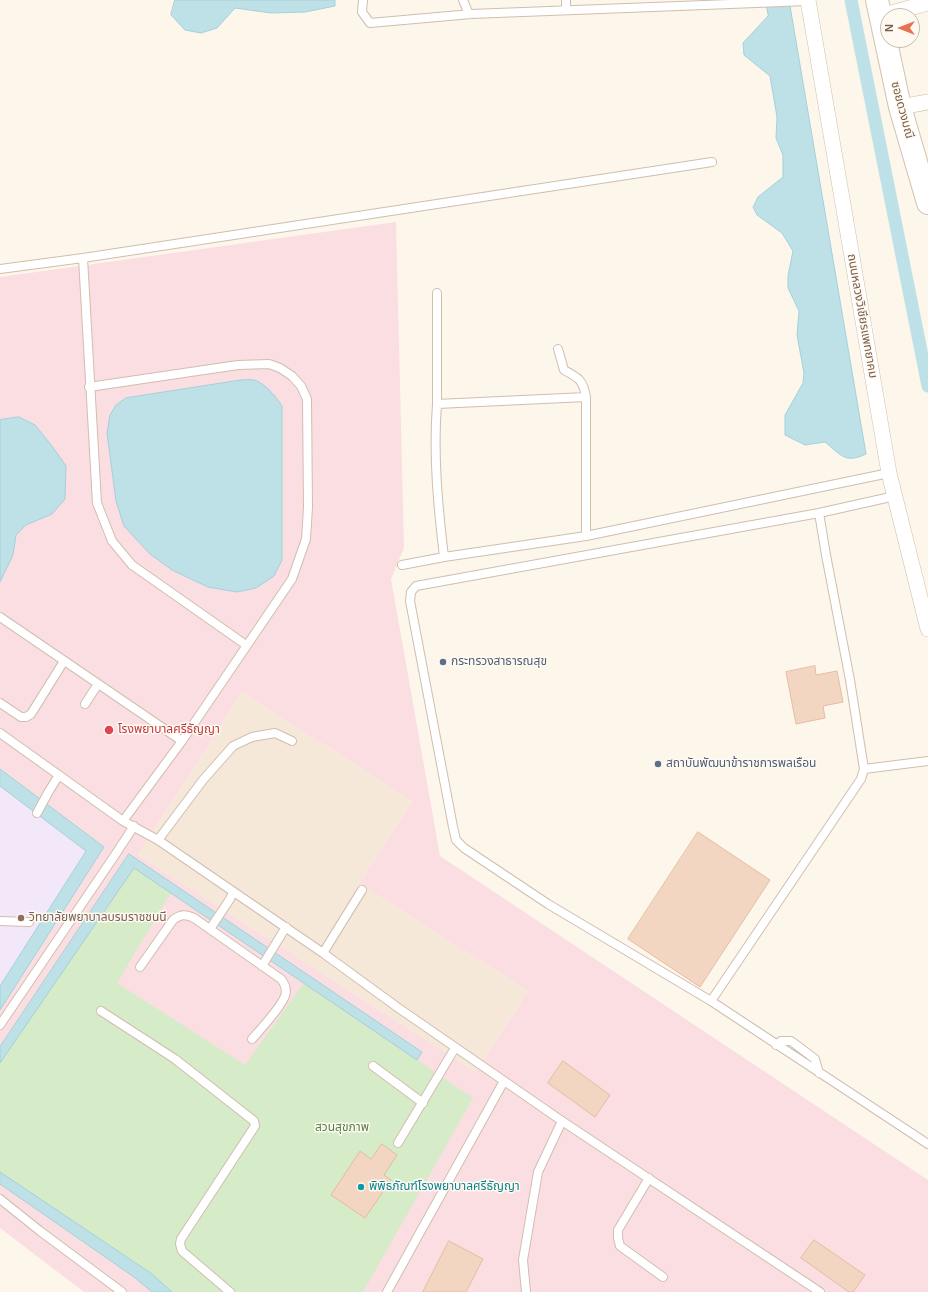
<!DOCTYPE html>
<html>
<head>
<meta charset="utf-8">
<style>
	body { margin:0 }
	#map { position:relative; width:928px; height:1292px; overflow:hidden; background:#fdf6eb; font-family:Helvetica,sans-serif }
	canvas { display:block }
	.north { position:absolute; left:880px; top:8px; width:40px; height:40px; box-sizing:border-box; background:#fffaf1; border:1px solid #c9bbaf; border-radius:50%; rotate:270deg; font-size:11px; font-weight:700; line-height:16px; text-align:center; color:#795d4d }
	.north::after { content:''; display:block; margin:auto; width:14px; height:18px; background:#e67351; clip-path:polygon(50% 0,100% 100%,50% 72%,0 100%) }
</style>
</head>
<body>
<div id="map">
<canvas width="928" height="1292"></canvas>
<div class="north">N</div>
</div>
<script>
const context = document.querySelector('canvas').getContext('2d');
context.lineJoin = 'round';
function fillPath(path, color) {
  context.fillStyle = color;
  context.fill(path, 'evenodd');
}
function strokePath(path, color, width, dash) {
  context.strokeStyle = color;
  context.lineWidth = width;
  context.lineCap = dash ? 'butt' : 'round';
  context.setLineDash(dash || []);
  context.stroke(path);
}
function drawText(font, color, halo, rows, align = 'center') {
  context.font = font + ' Helvetica,"Noto Sans Thai",sans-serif';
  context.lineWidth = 3;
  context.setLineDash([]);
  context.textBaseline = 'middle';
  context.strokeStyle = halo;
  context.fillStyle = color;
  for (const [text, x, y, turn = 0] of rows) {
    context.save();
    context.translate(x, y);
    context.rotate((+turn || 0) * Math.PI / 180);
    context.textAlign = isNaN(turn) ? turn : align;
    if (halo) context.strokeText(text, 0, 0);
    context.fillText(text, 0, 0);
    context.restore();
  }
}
fillPath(new Path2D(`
	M242 692 412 801 360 884 528 991 476 1072 138 855Z`), '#f5e8d9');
fillPath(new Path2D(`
	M0 786 86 850 0 986Z`), '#f3e7fa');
fillPath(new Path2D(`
	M396 222 404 548 391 579 440 856 928 1180V1292H84L0 1228V1010L104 847 0 769V277ZM242 692 412 801 360 884 528 991 476 1072 138 855Z`), '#fbdee1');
fillPath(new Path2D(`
	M134 868 171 893 117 983 245 1065 304 983 473 1098 363 1292H172L152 1274 0 1172V1063Z`), '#d6ebc8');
const water = new Path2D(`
	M175 0H335V6L305 12 271 13 235 8 217 28 201 33 185 30 171 15Z
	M766 0H789L866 454C845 464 841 455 825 442L805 445 785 435V415L803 383 804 373 797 335 799 311 788 288V276L793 251 782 233 757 215 753 207 758 197 783 177V155L776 138 777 117 770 76 744 55 743 43 768 16Z
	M241 380C245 380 250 379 254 380 264 382 277 398 282 406V560L274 576 256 588 237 592 208 587 172 570 150 554 124 526 116 501 107 433 110 415 116 405 126 398Z
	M19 417 35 425 52 446 66 466 65 499 52 514 26 525 16 535 13 555 0 582V420Z
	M0 769 104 847 0 1010V986L86 851 0 786Z
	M129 854 422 1052 417 1060 134 868 0 1063V1047Z
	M0 1172 152 1274 172 1292H152L134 1277 0 1184Z`);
fillPath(water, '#bee1e7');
strokePath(water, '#a4d0d9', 1);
strokePath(new Path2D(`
	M851 0 928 386`), '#bee1e7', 13);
const building = new Path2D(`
	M815 666 816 675 837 671 843 702 823 706 825 718 796 724 786 672Z
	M698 832 770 880 700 987 628 939Z
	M563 1061 610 1095 595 1117 548 1083Z
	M382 1144 397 1155 384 1175 391 1180 365 1218 331 1195 360 1151 371 1159Z
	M814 1240 865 1275 853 1292H849L801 1258Z
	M449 1241 483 1259 466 1292H423Z`);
fillPath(building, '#f2d6c2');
strokePath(building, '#e5bca2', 1);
const lane = new Path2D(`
	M363 0 362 12 370 23 471 14 808 1
	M463 0 468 12 471 14
	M566 0V10
	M83 258 97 503 112 541 132 565 246 645
	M0 269 83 258 712 162
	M437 293V404
	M558 349 564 370C579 378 583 380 586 397V536
	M89 387 238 365 269 364 280 368 292 376 301 386 307 399 308 507 306 539 292 579 182 741 123 821
	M895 496 819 513 416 586 411 592 410 601 453 827 456 840 464 848 548 904 711 1001 928 1144
	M444 557C438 506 433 455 437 404L586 397
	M402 565 444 557 586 536 889 473
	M0 617 182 741
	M0 703 21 717H26L31 714 64 661
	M85 704 98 684
	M0 733 123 821 158 840 323 953 397 1007 562 1121 820 1292
	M864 769 928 761
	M37 813 49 791 59 775
	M158 840 203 780 233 746 252 737 275 733 292 741
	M0 921 29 922
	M210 929 230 899 233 892
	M323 953 362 890
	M262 966 286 927
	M140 967 173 920C181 914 185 914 194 918L281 979C285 984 287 990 285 996 281 1007 261 1029 252 1039
	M711 1001 861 779 864 769 850 680 826 555 819 513
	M101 1011 175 1059 254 1121 255 1126 181 1239 180 1244 182 1251 230 1292
	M0 1025 115 855 134 826
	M776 1045 781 1041H791L815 1059 819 1073
	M373 1066 423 1103
	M398 1143 455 1048
	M649 1178 618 1230V1238L620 1246 663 1277
	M0 1199 40 1231 122 1292
	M387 1292 504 1081
	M526 1292 523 1260 538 1172 562 1121`);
const street = new Path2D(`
	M808 0 889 473 928 629
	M880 16 928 3
	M900 107 928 102`);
const secondary = new Path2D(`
	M877 0 900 107 928 203`);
strokePath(lane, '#d0beaf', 10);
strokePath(street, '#d0beaf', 16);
strokePath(secondary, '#d5c0af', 24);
strokePath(lane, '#fff', 8);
strokePath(street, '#fff', 15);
strokePath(secondary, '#fff', 22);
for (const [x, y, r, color] of [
	[443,662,4,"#5c6f8a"],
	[109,730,5,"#e0444e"],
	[658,764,4,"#5c6f8a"],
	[21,918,4,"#8d6e63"],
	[361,1187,4,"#0f9aa8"]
]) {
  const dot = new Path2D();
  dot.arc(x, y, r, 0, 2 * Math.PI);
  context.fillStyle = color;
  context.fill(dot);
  strokePath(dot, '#fffaf1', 1.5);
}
drawText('12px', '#795d4d', '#fffaf1', [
	["ซอยดวงมณี",902,110,75],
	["ถนนหลวงวิเชียรแพทยาคม",862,316,80]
]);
drawText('12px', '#4e5e75', '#fffaf1', [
	["กระทรวงสาธารณสุข",451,662],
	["สถาบันพัฒนาข้าราชการพลเรือน",666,764]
], 'left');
drawText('12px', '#be3a42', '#fffaf1', [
	["โรงพยาบาลศรีธัญญา",118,730]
], 'left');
drawText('12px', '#785e54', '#fffaf1', [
	["วิทยาลัยพยาบาลบรมราชชนนี",29,918]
], 'left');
drawText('12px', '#547e44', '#fffaf1', [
	["สวนสุขภาพ",342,1128]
]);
drawText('12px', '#0d838f', '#fffaf1', [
	["พิพิธภัณฑ์โรงพยาบาลศรีธัญญา",369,1187]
], 'left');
</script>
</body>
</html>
